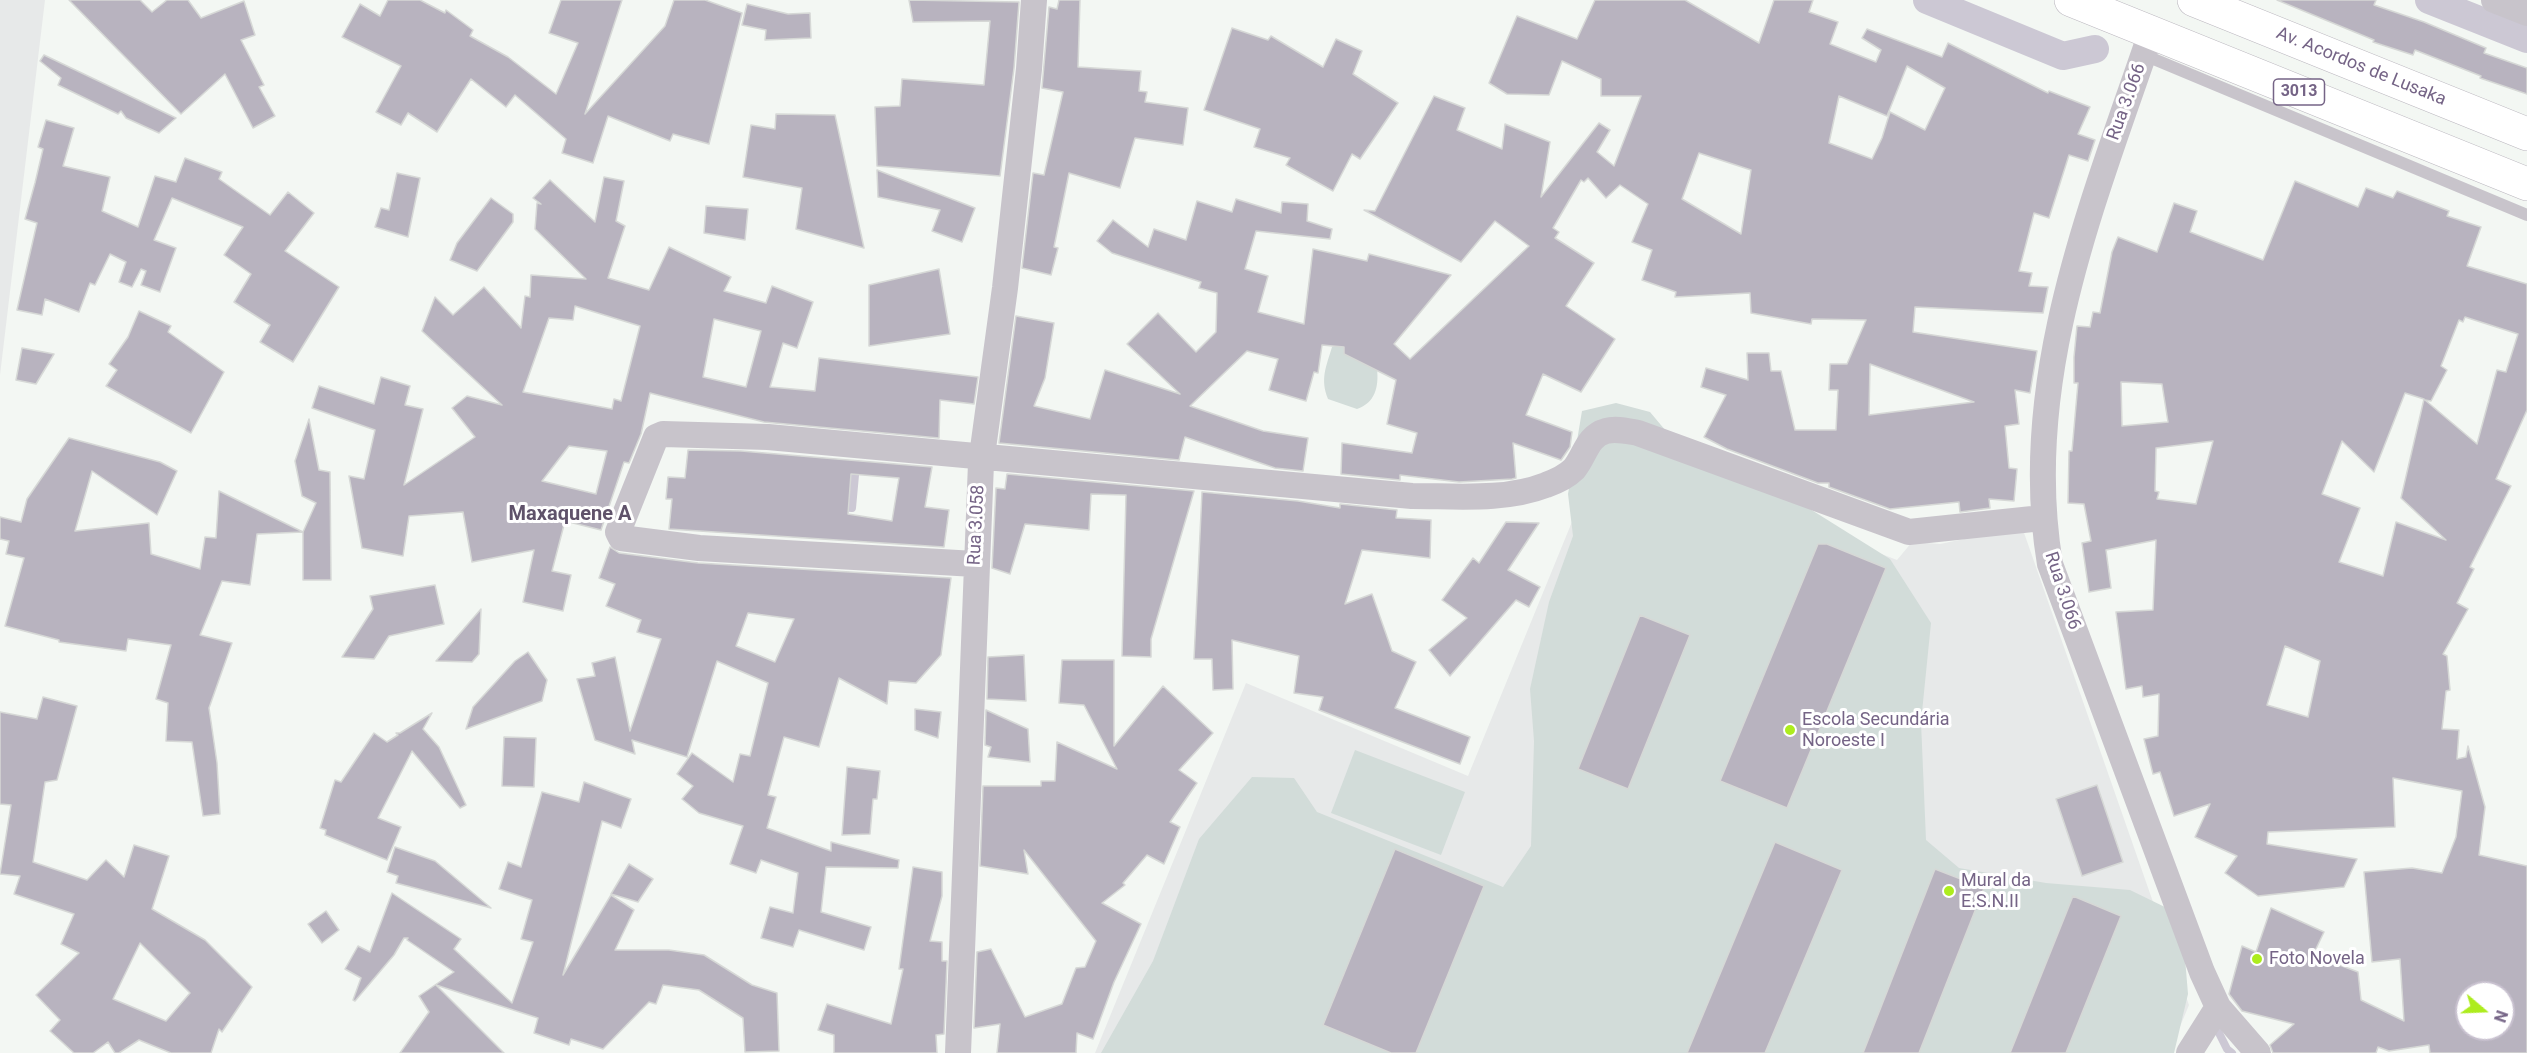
<!DOCTYPE html>
<html>
<head>
<meta charset="utf-8">
<style>
	body { margin:0 }
	#map { position:relative; width:2527px; height:1053px; overflow:hidden; background:#f3f7f3; font-family:Roboto,sans-serif }
	canvas { display:block }
	.north { position:absolute; left:2455px; top:981px; width:60px; height:60px; box-sizing:border-box; background:#fff; border:2px solid #c8c1cf; border-radius:50%; rotate:109deg; font-size:16px; font-weight:700; line-height:24px; text-align:center; color:#756486 }
	.north::after { content:''; display:block; margin:auto; width:21px; height:27px; background:#adec1e; clip-path:polygon(50% 0,100% 100%,50% 72%,0 100%) }
</style>
</head>
<body>
<div id="map">
<canvas width="2527" height="1053"></canvas>
<div class="north">N</div>
</div>
<script>
const context = document.querySelector('canvas').getContext('2d');
context.lineJoin = 'round';
function fillPath(path, color) {
  context.fillStyle = color;
  context.fill(path, 'evenodd');
}
function strokePath(path, color, width, dash) {
  context.strokeStyle = color;
  context.lineWidth = width;
  context.lineCap = dash ? 'butt' : 'round';
  context.setLineDash(dash || []);
  context.stroke(path);
}
function drawText(font, color, halo, rows, align = 'center') {
  context.font = font + ' Roboto,sans-serif';
  context.lineWidth = 6;
  context.setLineDash([]);
  context.textBaseline = 'middle';
  context.strokeStyle = halo;
  context.fillStyle = color;
  for (const [text, x, y, turn = 0] of rows) {
    context.save();
    context.translate(x, y);
    context.rotate((+turn || 0) * Math.PI / 180);
    context.textAlign = isNaN(turn) ? turn : align;
    if (halo) context.strokeText(text, 0, 0);
    context.fillText(text, 0, 0);
    context.restore();
  }
}
fillPath(new Path2D(`
	M0 0H45L0 375Z
	M1603 446 1897 560 1912 542 1940 544 2022 527 2189 1005 2169 1053H1095L1246 683 1468 776Z`), '#e7e9e9');
fillPath(new Path2D(`
	M1341 345 1377 369C1379 387 1375 403 1357 409L1328 399C1320 379 1326 367 1332 347Z
	M1616 403 1650 412 1692 462 1802 504 1890 559 1931 623 1921 722 1926 840 1959 868 2046 883 2130 890 2171 910 2185 958 2188 994 2174 1053H1101L1153 961 1199 839 1252 777 1294 778 1317 812 1503 887 1531 846 1534 741 1530 689 1549 602 1573 536 1568 494 1582 411Z
	M1355 750 1465 792 1441 855 1331 813Z`), '#d2dcd9');
strokePath(new Path2D(`
	M2430 0 2527 39
	M839 507 852 508 856 464
	M2214 1023 2227 1049 2232 1053`), '#ccc8d4', 8);
strokePath(new Path2D(`
	M1927 0 2063 56 2095 49
	M2429 0 2527 39`), '#ccc8d4', 28);
const building = new Path2D(`
	M69 0H140L152 12 167 0H188L201 18 244 1 255 35 241 40 264 85 259 87 275 116 253 128 225 74 181 114Z
	M388 0H420L445 13 446 10 473 30 470 36 508 57 556 94 578 43 549 33 561 0H622L585 114 665 26 674 0H705L742 13 709 144 673 134 670 141 608 116 593 163 562 153 566 139 515 95 506 107 471 79 437 132 408 113 401 125 376 112 401 66 342 37 360 4 380 16Z
	M909 0 1019 2 1014 68 1000 176 877 166 875 107 900 106 902 79 984 85 990 21 913 22Z
	M1059 0H1080L1078 67 1141 71 1139 91 1147 92 1145 102 1188 108 1183 145 1135 138 1120 188 1069 173 1054 247 1058 248 1051 275 1022 268 1033 173 1044 175 1063 92 1042 88 1049 7 1057 9Z
	M1595 0H1685L1759 43 1774 0H1813L1809 12 1838 22 1830 44 1876 62 1881 50 1862 38 1867 29 1942 57 1948 43 2048 93 2049 91 2090 107 2078 134 2095 140 2088 161 2069 155 2049 218 2034 213 2019 271 2032 273 2029 286 2048 287 2043 313 1915 307 1913 332 2037 351 2030 393 2015 390 2019 424 2005 426 2009 468 2017 469 2014 501 1989 499 1990 508 1960 512 1959 502 1890 509 1829 487V483H1818L1727 449 1704 437 1726 395 1701 387 1706 368 1748 380 1747 353H1769L1771 371H1781L1795 430H1836L1838 390H1829L1830 364H1847L1866 320 1812 319 1811 324 1751 313 1750 293 1675 297 1676 292 1642 280 1652 250 1632 242 1648 204 1620 185 1606 198 1588 178 1584 182 1581 180 1553 228 1559 232 1555 238 1594 263 1566 306 1615 339 1581 392 1543 374 1526 415 1572 432 1570 447 1561 460 1513 443 1516 478 1512 479 1459 482 1400 475V480L1341 474 1342 443 1412 453 1417 433 1387 424 1396 380 1344 354V347L1322 345 1318 373 1314 372 1306 401 1269 390 1278 359 1247 351 1190 406 1263 431 1308 438 1303 471 1275 468 1185 437 1179 460 999 443 1016 316 1054 323 1045 378 1034 406 1090 419 1105 370 1180 394 1127 344 1158 313 1196 352 1216 332 1217 293 1199 288 1201 282 1112 253 1097 241 1113 220 1148 247 1154 229 1186 240 1197 201 1232 212 1236 199 1281 213 1282 202 1308 204 1307 221 1332 229 1330 239 1256 231 1245 269 1268 276 1258 312 1304 324 1313 249 1367 261 1369 254 1451 275 1394 344 1410 359 1529 246 1495 221 1461 262 1364 210 1375 211 1434 96 1465 108 1457 130 1502 149 1505 124 1550 142 1541 197 1599 123 1610 130 1597 152 1614 166 1641 96H1601V79L1562 61 1549 95 1507 94 1489 83 1517 16 1577 39ZM1907 66 1945 88 1925 130 1890 112 1882 138 1872 159 1829 143 1839 96 1887 116ZM1699 153 1751 170 1741 234 1682 199ZM1870 364 1974 402 1869 415Z
	M2277 0H2376L2374 5 2424 22 2486 48 2484 53 2527 68V94L2480 78 2481 76 2415 50 2413 55 2373 42 2374 40Z
	M747 4 788 14 810 13 811 38 765 40 766 30 742 25Z
	M1232 28 1268 40 1271 36 1323 67 1336 39 1362 51 1353 74 1398 103 1360 159 1352 154 1333 191 1286 165 1290 158 1254 147 1260 129 1204 110Z
	M44 55 67 66 176 118 159 133 126 118 121 111 118 114 58 85 61 78 40 61Z
	M776 114 835 115 864 248 796 229 802 188 743 177 751 125 775 129Z
	M46 120 74 128 63 166 110 177 102 211 138 227 155 176 176 182 185 158 222 172 219 179 270 215 288 192 314 213 285 251 339 287 293 362 260 342 270 325 234 302 251 274 224 255 243 227 172 198 154 240 176 248 160 292 141 285 146 271 141 269 132 287 119 282 126 262 110 254 95 285 90 283 79 312 45 299 42 315 17 310 37 223 25 219 35 183 43 149 38 147Z
	M877 170 975 208 962 242 932 231 940 210 878 197Z
	M397 173 420 178 408 237 375 227 381 208 389 210Z
	M604 177 624 181 616 221 625 226 608 278 649 290 669 247 731 277 724 291 766 303 772 286 813 302 797 348 783 343 770 387 815 391 819 358 978 377 974 404 940 400 939 438 764 422 650 393 641 434 629 463 624 462 601 530 565 521 552 571 571 575 563 611 523 602 534 550 472 562 463 512 409 516 403 556 362 548 349 476 364 479 375 430 312 408 319 386 374 404 381 377 410 386 405 405 423 409 404 485 475 437 452 408 467 396 502 405 422 331 435 297 453 315 484 287 521 328 525 296 530 297 531 275 586 279 535 229 537 203 541 204 533 198 550 180 595 222ZM575 306 640 326 621 401 614 399 612 409 523 392 549 318 573 320ZM714 319 761 331 746 387 703 377ZM569 446 607 451 596 494 542 481Z
	M2295 181 2358 207 2366 188 2393 198 2397 191 2449 211 2447 216 2481 227 2467 266 2527 284V410L2496 479 2511 486 2470 567 2474 569 2457 603 2468 609 2443 654 2447 656 2450 690 2446 691 2442 729 2459 730 2457 759 2466 757 2468 746 2485 807 2479 855 2527 866V1053H2430L2429 1045 2389 1051 2378 1047 2376 1053H2273L2270 1045 2294 1024 2242 1011 2229 994 2242 946 2256 952 2271 908 2324 932 2313 955 2358 972 2361 1000 2404 1021 2400 959 2372 962 2364 872 2412 868 2442 873 2456 837 2462 791 2393 778 2395 827 2268 832 2267 844 2357 859 2344 887 2258 896 2225 873 2237 856 2195 837 2210 804 2174 816 2160 772 2153 774 2144 739 2158 736 2159 694 2143 697 2142 686 2126 689 2116 612 2153 610 2156 540 2106 550 2111 588 2089 592 2082 543 2091 541 2084 504 2068 503 2069 451H2072L2078 383H2074V357L2077 326 2090 327 2093 312 2100 313 2112 252 2118 237 2157 252 2174 203 2197 211 2190 232 2263 260ZM2465 317 2518 334 2506 372 2497 370 2477 444 2425 400 2431 401 2447 370 2441 366 2459 320 2463 322ZM2121 382 2162 384 2168 422 2122 426ZM2405 393 2424 399 2401 498 2446 540 2396 522 2383 576 2339 562 2360 508 2322 494 2342 441 2374 472ZM2213 441 2196 504 2157 499 2159 492 2155 491 2156 448ZM2285 646 2320 661 2308 717 2267 705ZM2467 993H2503V1029H2467Z
	M491 198 513 214V222L477 271 450 260 457 243Z
	M706 206 748 209 745 240 704 233Z
	M939 269 950 334 869 346V285Z
	M139 311 171 326 168 332 224 372 191 433 106 386 117 370 109 364 128 337Z
	M22 348 54 354 36 384 16 380Z
	M309 419 319 470 330 472 331 580H303V532L257 534 250 585 222 581 200 635 232 643 209 708 217 763 220 814 203 816 192 742 166 741 168 703 156 699 171 645 128 639 126 651 59 642V640L5 626 24 558 6 554 9 541 0 539V517L21 522 27 499 69 438 160 462 177 471 157 515 92 471 75 531 149 523 151 554 200 569 205 537 216 538 219 491 303 532 316 503 302 496 295 461Z
	M688 450 741 451 932 467 925 507 949 510 944 547 669 529 672 499H666L668 477 685 478ZM851 474 899 478 892 521 848 514Z
	M1007 474 1194 491 1151 639V657L1122 656 1126 495 1091 494 1089 530 1025 524 1010 574 992 568 996 488 1005 489Z
	M1202 492 1298 501 1340 508V504L1397 510 1396 518 1431 520 1430 558 1362 550 1345 604 1372 594 1392 651 1416 662 1395 708 1470 737 1460 764 1319 710 1323 697 1294 693 1299 656 1232 640 1233 689 1213 690 1212 659H1194Z
	M1506 522 1539 523 1508 570 1540 587 1529 607 1516 600 1450 676 1429 650 1467 618 1442 600 1473 558 1479 563Z
	M1818 544H1827L1886 568 1787 808 1720 781Z
	M610 547 619 553 698 563 951 578 941 655 916 683 889 681 887 704 839 678 819 747 784 737 768 795 776 797 767 828 831 851V842L899 860 898 868 826 867 821 912 871 927 864 950 799 930 793 947 761 938 770 907 793 913 798 873 761 860 756 873 730 864 743 826 699 813 682 799 693 786 677 774 692 753 733 782 740 754 750 756 768 683 717 661 687 757 632 740 635 754 595 740 577 679 595 676 592 663 615 657 630 731 661 639 637 632 641 620 606 606 615 584 599 578ZM748 613 794 619 775 662 736 646Z
	M435 585 444 624 389 636 374 659 342 657 373 609 370 596Z
	M481 609 479 654 472 662 436 661Z
	M1640 615 1690 635 1628 789 1578 769Z
	M528 652 547 680 542 701 466 729 473 707 515 661Z
	M1024 655 1026 701 987 699 988 657Z
	M1062 660H1114V746L1163 686 1213 733 1179 770 1197 783 1170 822 1180 827 1164 864 1147 855 1123 883 1125 885 1102 903 1141 924 1114 982 1093 1039 1077 1033 1076 1053H997L1000 1024 974 1028 977 952 991 949 1025 1017 1062 1004 1076 968 1085 967 1096 941 1024 850 1028 874 980 866 983 786H1041V781H1055L1057 742 1117 769 1084 705 1059 703Z
	M43 697 77 706 57 780 45 782 33 862 87 880 106 860 124 877 134 845 169 856 152 909 205 940 252 987 222 1032 219 1029 211 1053H171L139 1040 119 1053H115L108 1042 93 1053H74L50 1031 60 1020 36 995 79 953 61 944 74 914 14 894 20 876 0 874 11 805 0 804V712L37 719ZM140 943 190 993 166 1021 113 999Z
	M915 709 941 712 938 738 915 730Z
	M986 710 1028 729 1030 762 988 757 991 747 985 745Z
	M432 713 423 729 439 747 466 805 460 808 412 751 378 818 401 827 387 860 325 835 326 830 320 828 335 780 341 782 374 733 387 742 398 735 396 733H400Z
	M504 737 536 738 534 787 502 786Z
	M847 767 880 771 877 799H873L870 834 842 835Z
	M584 782 631 799 621 828 602 821 563 975 611 895 634 910 615 950H669L704 955 752 985 777 993 779 1051 745 1052 743 1018 699 990 663 985 656 1004 649 1002 603 1049 571 1039 569 1045 534 1033 538 1018 436 985 504 1053H400L429 1012 419 996 454 972 407 940 408 938H404L394 955 355 1001 353 1000 361 978 345 969 358 946 370 952 392 893 461 939 454 949 512 1003 533 942 521 939 532 900 499 889 508 862 521 867 542 792 579 802Z
	M2097 785 2123 862 2082 876 2056 799Z
	M1775 842 1842 870 1765 1053H1687Z
	M395 847 435 861 491 908 396 883 398 876 387 872Z
	M1395 849 1484 886 1416 1053H1391L1323 1025Z
	M629 864 653 879 638 902 611 894Z
	M913 867 942 872V896L930 941 942 942V961H947L944 1034 936 1035 937 1053H834V1035L818 1030 827 1004 891 1024 903 969H899Z
	M1935 869 1984 888 1919 1053H1863Z
	M2073 896 2121 916 2066 1053H2010Z
	M326 911 339 930 322 943 308 924Z`);
fillPath(building, '#b8b3bf');
strokePath(building, '#d6d8d6', 1.5);
const primary = new Path2D(`
	M2071 0 2527 184
	M2194 0 2527 134`);
strokePath(primary, '#bbb7bf', 34);
strokePath(new Path2D(`
	M2144 55 2527 215`), '#c8c4cb', 12);
strokePath(new Path2D(`
	M2494 0 2527 13
	M2151 33C2093 203 2019 380 2050 564L2202 972 2218 1007 2258 1053
	M975 564 699 548 621 538 618 532 656 437 663 434 768 437 1412 496C1456 496 1505 501 1546 485 1557 481 1566 477 1574 469 1585 456 1587 436 1606 431 1616 428 1627 431 1638 433L1909 532 2042 518
	M958 1053 981 463 1005 288 1029 69 1034 0
	M2189 1053 2218 1007`), '#c8c4cb', 26);
strokePath(primary, '#fff', 33);
for (const [x, y, r, color] of [
	[1790,730,6,"#adec1e"],
	[1949,891,6,"#adec1e"],
	[2257,959,6,"#adec1e"]
]) {
  const dot = new Path2D();
  dot.arc(x, y, r, 0, 2 * Math.PI);
  context.fillStyle = color;
  context.fill(dot);
  strokePath(dot, '#fff', 2);
}
for (const [x, y, w] of [
	[2299,92,51]
]) {
  const box = new Path2D();
  box.roundRect(x - w / 2, y - 13, w, 26, 4.5);
  context.fillStyle = '#fff';
  context.fill(box);
  strokePath(box, '#756486', 1.5);
}
drawText('bold 16px', '#756486', null, [
	["3013",2299,92]
]);
drawText('18px', '#756486', '#fff', [
	["Av. Acordos de Lusaka",2361,67,22],
	["Rua 3.066",2127,102,-70],
	["Rua 3.058",977,525,-87],
	["Rua 3.066",2062,591,72]
]);
drawText('18px', '#756486', '#fff', [
	["Escola Secundária",1802,720],
	["Noroeste I",1802,741],
	["Mural da",1961,881],
	["E.S.N.II",1961,902],
	["Foto Novela",2269,959]
], 'left');
drawText('bold 20px', '#5f526a', '#fff', [
	["Maxaquene A",570,515]
]);
</script>
</body>
</html>
